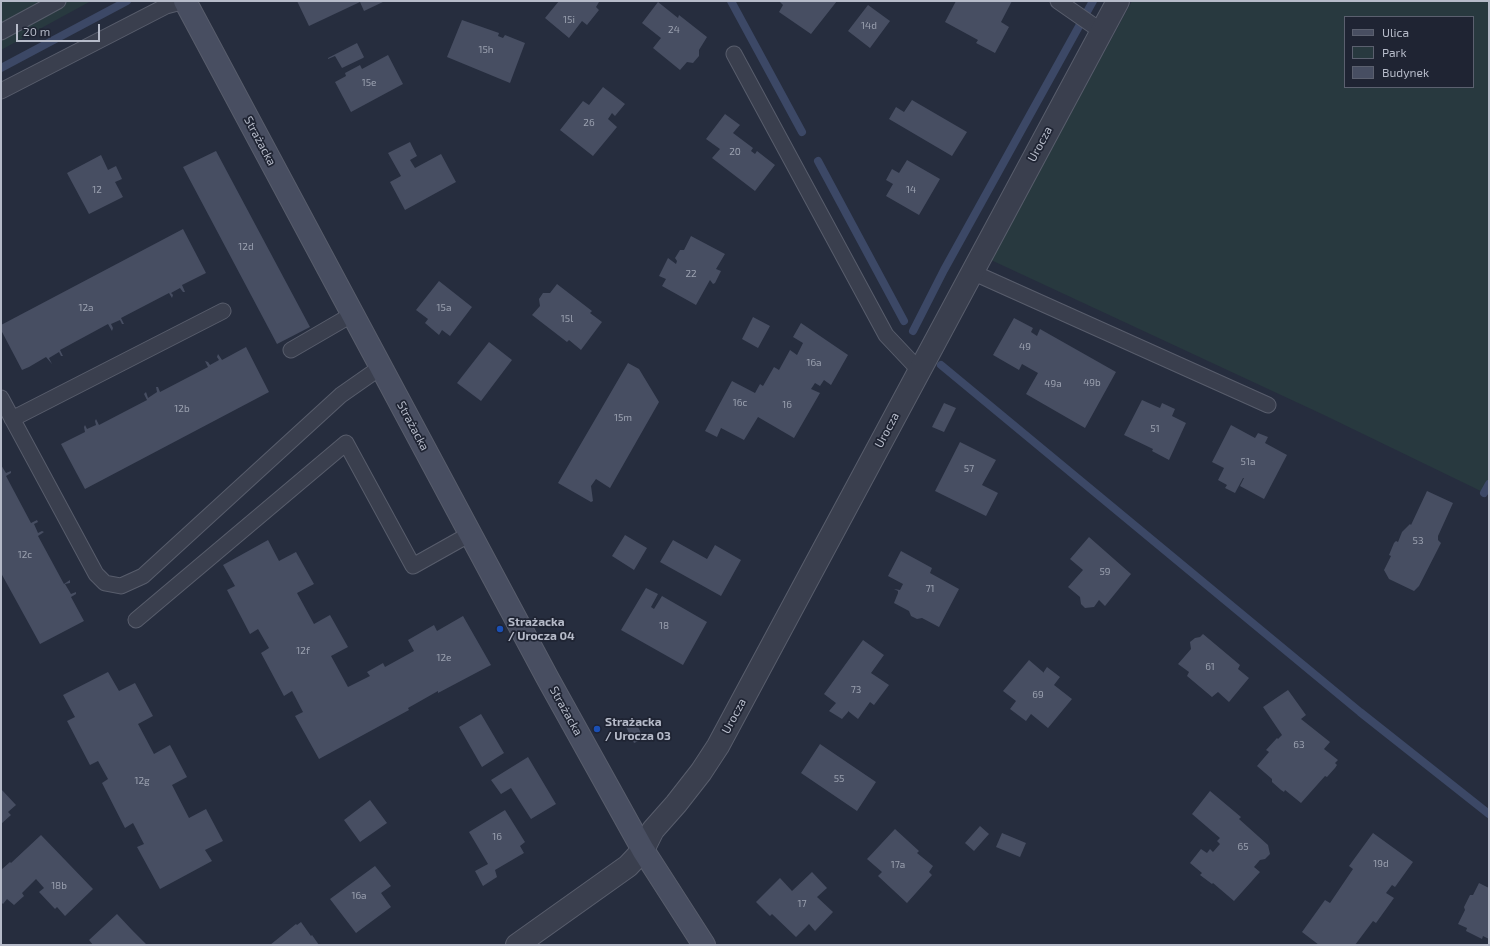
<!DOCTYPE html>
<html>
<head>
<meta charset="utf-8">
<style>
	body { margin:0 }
	#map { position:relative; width:1490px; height:946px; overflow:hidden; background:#262d3e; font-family:"Exo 2",sans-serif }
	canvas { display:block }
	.frame { position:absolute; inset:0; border:2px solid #b6bbc9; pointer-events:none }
	.legend { position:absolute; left:1344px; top:16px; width:130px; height:72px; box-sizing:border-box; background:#1f2433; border:1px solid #5b606f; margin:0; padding:5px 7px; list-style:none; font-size:12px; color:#b6bbc9 }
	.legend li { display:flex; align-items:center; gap:8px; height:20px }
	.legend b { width:20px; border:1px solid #5b606f }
	.scale { position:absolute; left:16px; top:24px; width:84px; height:18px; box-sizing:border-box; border:2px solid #b6bbc9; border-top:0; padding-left:5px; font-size:12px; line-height:14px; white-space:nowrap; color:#b6bbc9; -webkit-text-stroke:3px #1f2433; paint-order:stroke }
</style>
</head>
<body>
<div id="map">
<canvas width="1490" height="946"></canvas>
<div class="frame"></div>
<ul class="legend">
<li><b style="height:5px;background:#484e61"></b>Ulica</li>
<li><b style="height:11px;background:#28393f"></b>Park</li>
<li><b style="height:11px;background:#474e62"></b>Budynek</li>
</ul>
<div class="scale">20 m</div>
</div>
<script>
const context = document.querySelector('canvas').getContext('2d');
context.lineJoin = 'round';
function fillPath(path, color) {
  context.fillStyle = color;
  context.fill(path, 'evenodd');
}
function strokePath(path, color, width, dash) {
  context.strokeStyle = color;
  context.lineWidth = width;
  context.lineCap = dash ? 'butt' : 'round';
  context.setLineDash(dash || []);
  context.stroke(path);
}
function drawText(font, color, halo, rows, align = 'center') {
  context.font = font + ' "Exo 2",sans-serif';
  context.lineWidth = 3.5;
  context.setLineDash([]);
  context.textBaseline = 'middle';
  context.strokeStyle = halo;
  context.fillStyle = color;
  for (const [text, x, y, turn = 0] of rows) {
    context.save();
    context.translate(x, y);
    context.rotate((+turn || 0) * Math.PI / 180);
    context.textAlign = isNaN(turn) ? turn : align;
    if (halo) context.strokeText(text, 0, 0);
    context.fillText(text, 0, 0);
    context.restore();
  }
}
fillPath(new Path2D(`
	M1 1H91L1 50Z
	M1132 1H1489V495L1324 415 991 260ZM1345 17H1473V87H1345Z`), '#28393f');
strokePath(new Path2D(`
	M731 1 802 132
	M1 68 127 1
	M818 161 904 321
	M913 331 944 270 1093 1
	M941 365 1360 712 1489 814
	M1484 493 1489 484`), '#3c4866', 8);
fillPath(new Path2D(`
	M297 1H385L364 11 360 2 309 26Z
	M559 1H597L599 2 596 7 599 10 587 25 582 21 569 38 545 18Z
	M779 1H837L811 34 779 12 783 5Z
	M956 1H1012L1001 22 1009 27 995 53 976 43 978 40 945 22Z
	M658 2 678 18 679 15 707 37 699 50V56L693 63 687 62 680 70 653 48 661 38 642 23Z
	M868 5 890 21 870 48 848 31Z
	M462 20 499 33 498 36 503 38 505 35 525 43 510 83 447 57Z
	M357 43 364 57 363 58 342 68 335 56 328 59V58Z
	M388 55 403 84 351 112 335 82 346 76 345 73 360 65 362 69Z
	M603 87 625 104 615 116 612 113 608 119 617 127 593 156 560 130 583 101 589 105Z
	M912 100 967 132 952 156 889 119 896 107 904 112Z
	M725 114 740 125 733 133 753 148 751 151 755 154 757 151 775 165 755 191 712 158 720 149 706 139Z
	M410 142 417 156 410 160 415 168 441 154 456 182 405 210 390 182 401 176 388 153Z
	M216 151 310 327 277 344 183 167Z
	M101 155 108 170 116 166 122 179 115 182 123 197 89 214 67 173Z
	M907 160 940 179 919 215 886 196 893 184 886 180 892 169 899 173Z
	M183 229 206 273 182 285 185 292H183L180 288 171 293 173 295 172 298 169 293 121 318 124 324H122L120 320 111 324 113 328 112 331 108 324 60 350 63 356H61L59 352 49 358 52 364 46 357 29 367 22 370 1 330V325Z
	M691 236 725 254 716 269 721 271 715 283 713 284 710 280 696 305 662 286 666 279 659 276 668 258 676 264 677 261 675 258 680 250H684Z
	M439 281 472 307 450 336 442 330 439 335 425 323 428 319 416 310Z
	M557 284 592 311 590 313 602 322 581 350 569 340 567 342 532 315 540 306 539 299 543 293H550Z
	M753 317 770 326 758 348 742 339Z
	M1014 318 1033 328 1031 332 1037 336 1040 329 1116 372 1085 428 1026 394 1038 373 1022 364 1019 370 993 355Z
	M801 323 848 355 831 385 824 380 820 386 815 383 811 389 820 393 794 438 758 417 744 440 721 428 717 437 705 431 732 381 755 393 760 384 763 386 774 367 779 370 790 350 797 355 803 343 793 337Z
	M489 342 512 360 481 401 457 383Z
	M246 347 269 392 85 489 61 444 85 432 84 427 85 425 87 429 96 425 95 421 96 419 99 425 147 400 144 394 146 392 148 398 157 392 156 387H158L160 392 208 367 205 361 208 362 210 365 219 360 217 357 218 354 222 360Z
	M628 363 639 369 659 402 610 488 596 479 591 486 593 501 591 502 558 483Z
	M1142 400 1160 408 1162 403 1175 409 1172 416 1186 423 1169 460 1152 451 1153 449 1124 435Z
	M944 403 956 408 944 432 932 427Z
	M1231 425 1255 438 1258 433 1268 437 1265 443 1287 455 1264 499 1240 486 1244 478H1243L1235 493 1225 488 1227 485 1218 480 1224 468 1212 462Z
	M960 442 996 460 982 485 998 493 986 516 935 491Z
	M1 465 6 473 11 471V473L6 476 31 523 37 520 38 522 34 524 38 533 42 531 44 532 38 536 64 584 70 580V583L65 584 71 594 76 592V594L71 597 84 621 40 644 1 573Z
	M1427 491 1453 503 1438 536V540L1441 543 1419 586 1414 591 1389 579 1384 570 1391 556 1389 555 1394 543 1396 541 1398 542 1402 532 1410 524 1411 525Z
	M625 535 647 548 634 570 612 556Z
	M1089 537 1131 574 1105 606 1099 600 1094 607 1085 608 1081 604 1080 597 1068 587 1083 570 1070 559Z
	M268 540 279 561 296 552 314 584 297 593 314 624 330 615 348 647 331 656 348 687 370 676 367 672 383 663 385 667 414 651 408 640 434 625 437 631 463 616 491 665 438 693V691L408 708 409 710 319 759 295 716 303 712 292 691 284 696 261 653 269 648 258 629 250 634 227 590 235 586 223 565Z
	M673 540 707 559 715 545 741 560 721 596 660 562Z
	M901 551 932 568 930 573 959 589 939 627 922 618 917 619 911 616 909 611 894 603 898 593V591L894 589 900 590 903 584 888 576Z
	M646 588 658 594 651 607 654 609 662 596 707 622 683 665 621 630Z
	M1203 634 1240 665 1238 669 1249 678 1229 702 1218 692 1212 697 1187 676 1189 672 1178 664 1191 649 1190 642 1195 638 1200 637Z
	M863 640 884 655 871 673 889 685 874 705 870 702 858 719 848 711V712L842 719 829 711 836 703 824 694Z
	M1029 660 1043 672V673L1047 667 1060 677 1054 685 1072 699 1048 728 1031 714 1026 721 1010 709 1016 701 1003 691Z
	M108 672 119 691 135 683 153 716 138 724 154 754 170 745 187 777 172 785 189 818 206 809 223 841 205 850 212 861 160 889 137 847 144 844 133 823 125 828 102 783 108 779 98 761 90 765 67 721 75 717 63 695Z
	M1288 690 1306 715 1301 719 1330 742 1324 749 1338 760 1335 763 1337 765 1335 768 1327 777 1325 776 1301 803 1285 790 1284 792 1281 790 1272 782V779L1257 766 1269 752 1266 750 1277 738 1278 739 1282 735 1263 707Z
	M481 714 504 753 482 767 459 727Z
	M636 723 644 739 634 743 626 727Z
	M820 744 876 782 857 811 801 773Z
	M528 757 556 804 531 819 511 788 501 794 491 780Z
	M1 789 16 805 8 812 11 815 1 824Z
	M1210 791 1241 817 1239 819 1268 845 1270 854 1265 859 1260 860 1254 867 1260 872 1234 901 1213 883 1212 884 1200 875 1202 873 1190 863 1201 849 1207 853 1210 849 1213 852 1220 844 1217 841 1220 838 1192 814Z
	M370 800 387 823 360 842 344 820Z
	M505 810 525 842 520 846 524 853 495 870 497 877 483 886 475 871 488 864 469 832Z
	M980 826 989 834 974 851 965 843Z
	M895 829 919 851 917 853 933 866 929 872 932 875 907 903 878 876 882 872 867 859Z
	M1002 833 1026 843 1020 857 996 847Z
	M1373 833 1413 862 1395 887 1392 885 1386 893 1394 898 1376 923 1373 921 1355 945H1319L1302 932 1325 900 1330 903 1353 869 1349 866Z
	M41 835 93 889 65 916 57 907 55 909 39 892 44 888 36 879 22 893 24 896 14 905 7 899 3 904 1 902V870L10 862 11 863Z
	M375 866 391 886 381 893 391 907 356 933 330 899Z
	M812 872 827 888 817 897 833 912 815 931 809 924 796 937 772 914 770 916 756 902 780 878 792 891Z
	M1479 883 1489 888V939L1483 936 1482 939 1466 931 1467 928 1458 924 1465 910 1464 907 1470 895H1473Z
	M117 914 132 930 147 945H93L89 940Z
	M301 922 311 936 312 935 319 945H270L296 924 297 925Z`), '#474e62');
const lane = new Path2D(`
	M1058 1 1101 31
	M1 32 58 1
	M734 54 886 335 919 370
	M1 91 166 6 185 1
	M972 272 1268 405
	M291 350 353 314
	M1 398 96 574 105 583 121 586 143 576 341 395 381 367
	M12 419 223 311
	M136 620 346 443 413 566 470 534`);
const street = new Path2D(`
	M517 945 628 866 643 850 653 830 676 804 701 772 718 746 1118 1`);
const secondary = new Path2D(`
	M185 1 548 679 643 850 704 945`);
strokePath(lane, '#585d6c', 17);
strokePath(street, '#585d6c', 24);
strokePath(secondary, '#585d6c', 24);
strokePath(lane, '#3a3f4e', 15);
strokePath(street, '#3a3f4e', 22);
strokePath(secondary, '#484e61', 22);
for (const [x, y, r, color] of [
	[500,629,4,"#1a4fb4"],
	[597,729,4,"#1a4fb4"]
]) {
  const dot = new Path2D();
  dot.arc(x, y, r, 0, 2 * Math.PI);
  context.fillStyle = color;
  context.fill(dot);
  strokePath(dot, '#1f2433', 1.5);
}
drawText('10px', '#9aa0af', null, [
	["15i",569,20],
	["14d",869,26],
	["24",674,30],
	["15h",486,50],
	["15e",369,83],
	["26",589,123],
	["20",735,152],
	["12",97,190],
	["14",911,190],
	["12d",246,247],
	["22",691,274],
	["12a",86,308],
	["15a",444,308],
	["15l",567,319],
	["49",1025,347],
	["16a",814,363],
	["49b",1092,383],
	["49a",1053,384],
	["16c",740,403],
	["16",787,405],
	["12b",182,409],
	["15m",623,418],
	["51",1155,429],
	["51a",1248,462],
	["57",969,469],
	["53",1418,541],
	["12c",25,555],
	["59",1105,572],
	["71",930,589],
	["18",664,626],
	["12f",303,651],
	["12e",444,658],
	["61",1210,667],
	["73",856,690],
	["69",1038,695],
	["63",1299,745],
	["55",839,779],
	["12g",142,781],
	["16",497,837],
	["65",1243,847],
	["19d",1381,864],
	["17a",898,865],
	["18b",59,886],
	["16a",359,896],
	["17",802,904]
]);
drawText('12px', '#b6bbc9', '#1f2433', [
	["Strażacka",260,141,62],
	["Urocza",1040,144,-62],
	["Strażacka",413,426,62],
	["Urocza",887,430,-62],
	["Strażacka",566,711,61],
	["Urocza",734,716,-62]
]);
drawText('bold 12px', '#b6bbc9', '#1f2433', [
	["Strażacka",508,622],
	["/ Urocza 04",508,636],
	["Strażacka",605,722],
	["/ Urocza 03",605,736]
], 'left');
</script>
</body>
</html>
